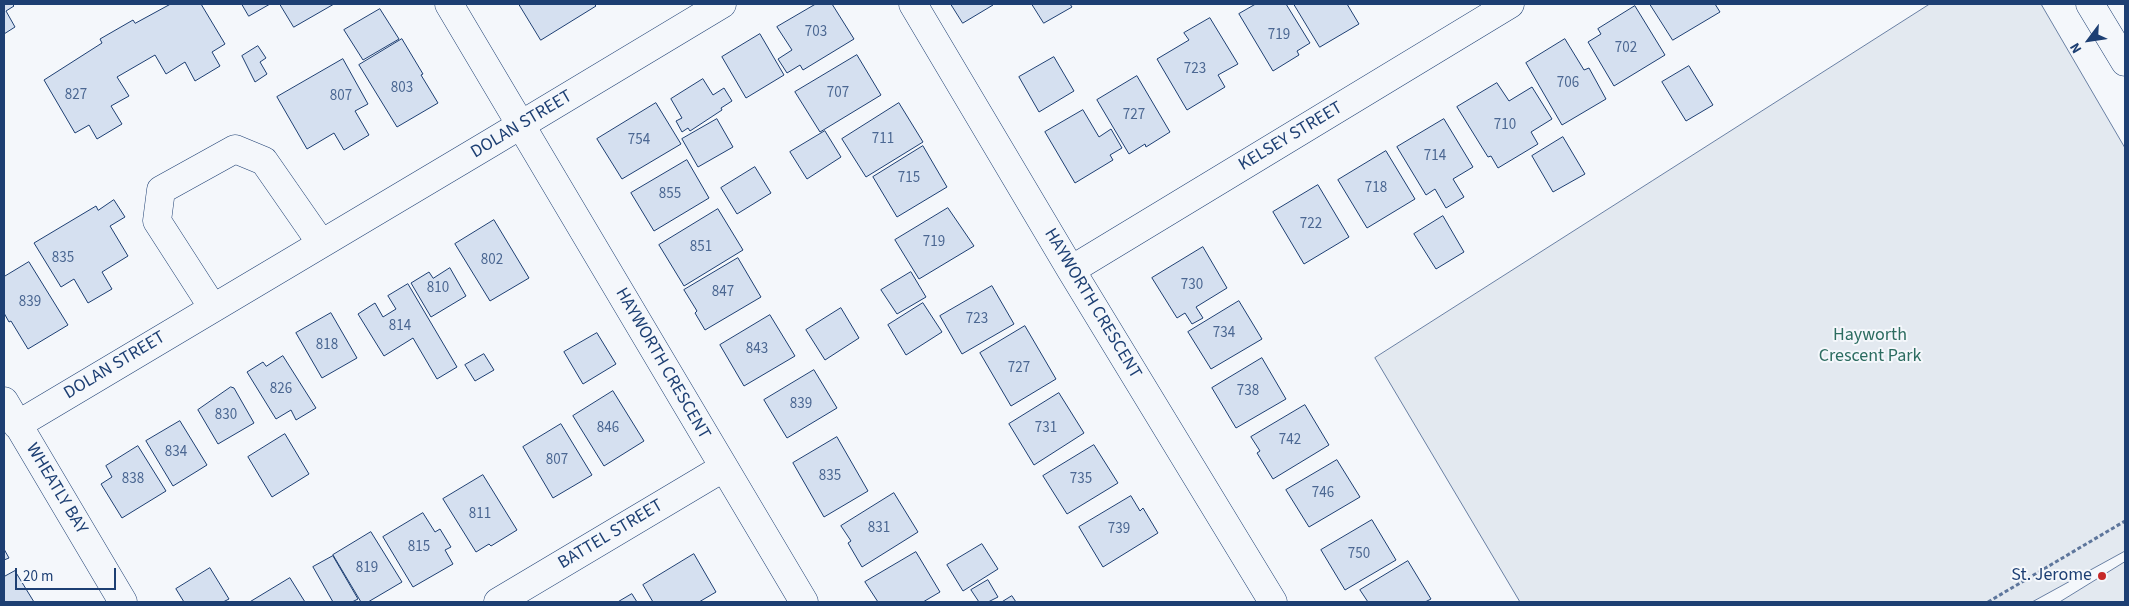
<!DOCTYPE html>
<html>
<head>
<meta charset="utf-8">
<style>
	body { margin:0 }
	#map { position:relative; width:2129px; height:606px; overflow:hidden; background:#f4f7fb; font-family:"Source Sans 3",sans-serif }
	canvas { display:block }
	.frame { position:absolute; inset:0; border:5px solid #1d3f73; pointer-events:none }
	.north { position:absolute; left:2064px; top:15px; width:50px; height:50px; -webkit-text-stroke:4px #f4f7fb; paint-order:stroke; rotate:239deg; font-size:14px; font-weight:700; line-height:20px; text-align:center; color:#1d3f73 }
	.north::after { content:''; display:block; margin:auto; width:18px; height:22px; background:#1d3f73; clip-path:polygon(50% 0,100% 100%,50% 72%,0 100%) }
	.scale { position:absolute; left:15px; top:568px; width:101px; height:22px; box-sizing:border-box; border:2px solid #1d3f73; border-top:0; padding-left:6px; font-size:15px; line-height:18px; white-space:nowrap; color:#1d3f73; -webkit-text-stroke:4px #f4f7fb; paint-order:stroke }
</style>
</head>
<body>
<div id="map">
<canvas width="2129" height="606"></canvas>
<div class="frame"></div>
<div class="north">N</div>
<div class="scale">20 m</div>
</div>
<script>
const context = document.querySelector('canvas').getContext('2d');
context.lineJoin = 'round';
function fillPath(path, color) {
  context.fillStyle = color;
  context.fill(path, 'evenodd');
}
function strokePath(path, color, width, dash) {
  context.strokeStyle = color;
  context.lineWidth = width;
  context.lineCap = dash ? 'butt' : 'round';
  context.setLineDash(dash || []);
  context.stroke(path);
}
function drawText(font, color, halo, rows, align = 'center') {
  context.font = font + ' "Source Sans 3",sans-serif';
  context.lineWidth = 4;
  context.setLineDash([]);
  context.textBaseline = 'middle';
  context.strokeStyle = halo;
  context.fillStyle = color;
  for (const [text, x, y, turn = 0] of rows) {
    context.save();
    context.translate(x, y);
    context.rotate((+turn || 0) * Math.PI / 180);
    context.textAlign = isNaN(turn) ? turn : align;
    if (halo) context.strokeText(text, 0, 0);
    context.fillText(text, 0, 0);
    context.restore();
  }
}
const green = new Path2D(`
	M1930 4H2041L2125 148V551L2032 602H1520L1375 358Z
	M2125 562V602H2060Z`);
fillPath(green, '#e3e9f0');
strokePath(green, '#687fa3', 1);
const building = new Path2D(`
	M4 4H12L14 6 6 11 15 27 4 34Z
	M171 4H201L225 44 212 52 220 66 195 81 185 62 166 74 155 55 117 77 129 96 111 106 122 124 97 139 89 125 75 133 44 80 102 43 100 39 133 20 135 23Z
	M242 4H270L249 16Z
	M280 4H334L294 27Z
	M519 4H594L596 6 541 40Z
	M816 4H832L854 39 803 70 800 65 787 73 778 59 792 50 777 27Z
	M951 4H992L993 5 963 23Z
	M1032 4H1070L1072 7 1044 23Z
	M1256 4H1286L1310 43 1297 51 1299 55 1273 71 1239 14Z
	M1294 4H1347L1359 24 1320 47Z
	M1650 4H1715L1720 12 1673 40Z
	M1635 6 1665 55 1614 86 1588 42 1601 34 1598 29Z
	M380 9 399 39 363 60 344 30Z
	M1210 18 1238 64 1218 75 1225 87 1187 110 1157 59 1189 40 1184 33Z
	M760 34 784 75 746 98 722 57Z
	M402 39 423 74 421 75 438 103 397 127 359 65Z
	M1565 39 1584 70 1589 68 1606 99 1562 125 1526 63Z
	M258 46 266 58 260 62 267 74 255 82 242 56Z
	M857 55 881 95 820 132 795 92Z
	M1054 57 1074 91 1039 112 1019 77Z
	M343 59 368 104 355 111 369 135 344 150 334 133 307 149 277 97Z
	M1689 66 1713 105 1686 121 1662 82Z
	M1137 76 1170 132 1146 147 1145 144 1129 154 1097 100Z
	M703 79 713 95 724 88 732 101 721 108 722 110 690 131 688 128 682 132 676 121 682 118 671 99Z
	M1497 83 1509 101 1532 87 1552 119 1531 132 1538 144 1498 168 1491 156 1488 157 1457 107Z
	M656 103 681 144 622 179 597 139Z
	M899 103 923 142 866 177 842 139Z
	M1083 110 1099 137 1111 129 1122 148 1110 155 1113 160 1075 183 1045 132Z
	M717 119 733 147 698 167 682 139Z
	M1444 119 1473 167 1453 179 1464 197 1446 208 1435 189 1426 195 1397 147Z
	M825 131 841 157 807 179 790 152Z
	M1563 137 1585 174 1553 192 1532 156Z
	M923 146 947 187 897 217 873 177Z
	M1386 151 1415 199 1367 228 1338 180Z
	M687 160 709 198 654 231 631 193Z
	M755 167 771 193 737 214 721 188Z
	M1318 185 1349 237 1304 264 1273 212Z
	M114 200 125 217 110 226 128 256 102 272 112 289 88 303 74 279 61 287 34 243 96 206 98 210Z
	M948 208 974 246 919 279 895 240Z
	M718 209 743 250 684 286 659 245Z
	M1443 216 1464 252 1436 269 1414 234Z
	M494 220 529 278 490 301 455 244Z
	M1203 247 1227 288 1196 307 1203 318 1192 324 1185 313 1177 318 1152 278Z
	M738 258 761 297 705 330 695 313 697 311 684 290Z
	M29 262 68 325 28 349 11 321 9 322 4 313V277Z
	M450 268 466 296 431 317 411 283 429 272 433 278Z
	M911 272 926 297 897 314 881 290Z
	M408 284 457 367 437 379 413 338 384 356 358 314 375 303 383 317 396 309 388 296Z
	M992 286 1014 324 962 354 940 316Z
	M1239 301 1262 339 1211 369 1188 332Z
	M923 303 942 332 906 355 888 325Z
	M841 308 859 338 825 360 806 330Z
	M331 313 357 358 322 378 296 333Z
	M770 315 795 356 744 386 720 345Z
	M1025 326 1056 379 1011 406 980 353Z
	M597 333 616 364 583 384 564 352Z
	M484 354 494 370 475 381 465 365Z
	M283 356 316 408 296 420 291 410 276 419 247 372 263 362 266 366Z
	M1262 358 1286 399 1236 428 1212 388Z
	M814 370 837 408 787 438 764 400Z
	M231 387 234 388 254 423 218 444 198 410Z
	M613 391 644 441 604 466 573 416Z
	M1059 393 1084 433 1034 465 1009 424Z
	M1305 405 1329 445 1273 479 1257 453 1260 451 1251 437Z
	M180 421 207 465 173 486 146 441Z
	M561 424 592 475 553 498 523 447Z
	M285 434 309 474 272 497 248 457Z
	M837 437 868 491 824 517 793 463Z
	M1094 445 1118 483 1067 514 1043 476Z
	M138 446 166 491 122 518 101 484 112 477 106 466Z
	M1337 460 1360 497 1309 527 1286 490Z
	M483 475 517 530 491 546 489 544 476 552 443 499Z
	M894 493 918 532 862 567 848 543 851 541 841 526Z
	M1131 496 1140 511 1143 508 1158 533 1103 567 1079 527Z
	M423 513 435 532 440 529 451 547 445 550 453 564 413 587 383 537Z
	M1372 520 1396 560 1345 590 1321 550Z
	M371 532 402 582 368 602H361L333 555Z
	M982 544 998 569 963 591 947 565Z
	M4 549 9 558 4 560Z
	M916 552 940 592 923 602H878L865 582Z
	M694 554 716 592 699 602H653L643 585Z
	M333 556 358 599 352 602H333L313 567Z
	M1408 561 1431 599 1425 602H1368L1360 590Z
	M210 568 229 599 223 602H184L176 589Z
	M15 571 34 602H4V577Z
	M290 578 305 602H250Z
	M988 580 998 597 988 602H979L971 590Z
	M632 594 637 602H618Z
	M1012 596 1016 602H1002Z`);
fillPath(building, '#d5e0f0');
strokePath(building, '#1d3f73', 1);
const minor = new Path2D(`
	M449 4 804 602
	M913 4 1071 270 1273 602
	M1071 270 1510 4
	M213 308 157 221 161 190 235 149 264 161 321 243
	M4 401 123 602
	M17 425C252 284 488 146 722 4
	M498 602 723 468`);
const tertiary = new Path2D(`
	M2090 4 2125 62`);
strokePath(minor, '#1d3f73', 29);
strokePath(tertiary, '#1d3f73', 29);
strokePath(new Path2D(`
	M1988 602 2125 521`), '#5e769c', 3, [4, 2.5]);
strokePath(minor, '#f4f7fb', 28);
strokePath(tertiary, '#f4f7fb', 28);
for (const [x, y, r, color] of [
	[2102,576,5,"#c62828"]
]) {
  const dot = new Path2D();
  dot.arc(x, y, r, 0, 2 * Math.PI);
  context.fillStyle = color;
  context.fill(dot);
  strokePath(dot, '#f4f7fb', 2);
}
drawText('15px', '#4b6792', null, [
	["703",816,33],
	["719",1279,36],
	["702",1626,49],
	["723",1195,70],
	["706",1568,84],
	["803",402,89],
	["707",838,94],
	["827",76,96],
	["807",341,97],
	["727",1134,116],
	["710",1505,126],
	["711",883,140],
	["754",639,141],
	["714",1435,157],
	["715",909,179],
	["718",1376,189],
	["855",670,195],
	["722",1311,225],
	["719",934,243],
	["851",701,248],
	["835",63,259],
	["802",492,261],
	["730",1192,286],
	["810",438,289],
	["847",723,293],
	["839",30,303],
	["723",977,320],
	["814",400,327],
	["734",1224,334],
	["818",327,346],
	["843",757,350],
	["727",1019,369],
	["826",281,390],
	["738",1248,392],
	["839",801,405],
	["830",226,416],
	["846",608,429],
	["731",1046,429],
	["742",1290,441],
	["834",176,453],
	["807",557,461],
	["835",830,477],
	["838",133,480],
	["735",1081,480],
	["746",1323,494],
	["811",480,515],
	["831",879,529],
	["739",1119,530],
	["815",419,548],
	["750",1359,555],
	["819",367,569]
]);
drawText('18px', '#1d3f73', '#f4f7fb', [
	["DOLAN STREET",522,125,-31],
	["KELSEY STREET",1291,137,-31],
	["HAYWORTH CRESCENT",1092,304,59],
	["HAYWORTH CRESCENT",662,364,60],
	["DOLAN STREET",115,366,-31],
	["WHEATLY BAY",56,489,59],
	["BATTEL STREET",611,535,-31]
]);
drawText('18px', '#2c6c60', '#f4f7fb', [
	["Hayworth",1870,336],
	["Crescent Park",1870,357]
]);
drawText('18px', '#1d3f73', '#f4f7fb', [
	["St. Jerome",2092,576]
], 'right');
</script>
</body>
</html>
